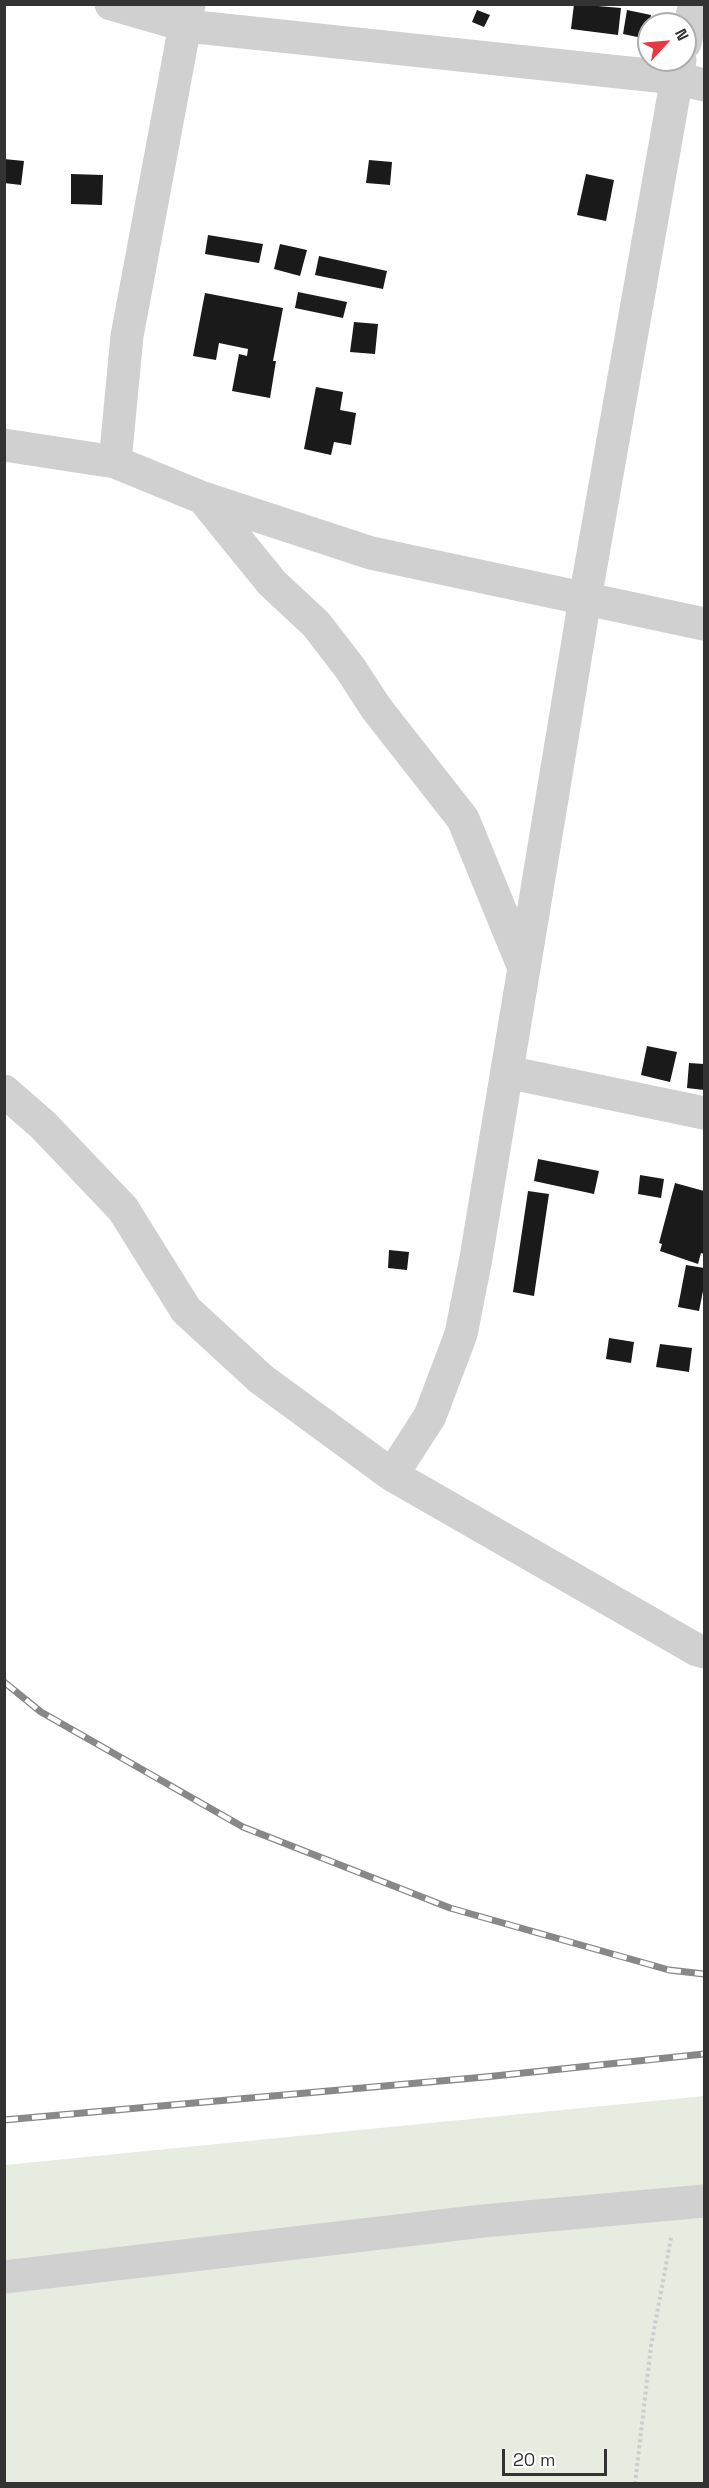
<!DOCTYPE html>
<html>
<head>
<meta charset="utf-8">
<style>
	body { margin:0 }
	#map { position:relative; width:709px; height:2488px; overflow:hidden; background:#fff; font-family:"Space Grotesk",sans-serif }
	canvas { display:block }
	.frame { position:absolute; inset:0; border:6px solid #333; pointer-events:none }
	.north { position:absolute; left:637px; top:12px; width:60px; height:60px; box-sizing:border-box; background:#fff; border:2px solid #adadad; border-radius:50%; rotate:64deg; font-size:16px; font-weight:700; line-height:24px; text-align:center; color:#333 }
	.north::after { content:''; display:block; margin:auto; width:21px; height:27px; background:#e63946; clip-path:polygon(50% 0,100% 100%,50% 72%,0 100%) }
	.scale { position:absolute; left:502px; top:2449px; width:105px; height:27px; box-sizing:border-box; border:3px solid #333; border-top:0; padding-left:8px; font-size:18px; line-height:21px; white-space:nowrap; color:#333; -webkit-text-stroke:4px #fff; paint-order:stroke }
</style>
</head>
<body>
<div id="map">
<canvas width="709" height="2488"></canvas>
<div class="frame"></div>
<div class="north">N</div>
<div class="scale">20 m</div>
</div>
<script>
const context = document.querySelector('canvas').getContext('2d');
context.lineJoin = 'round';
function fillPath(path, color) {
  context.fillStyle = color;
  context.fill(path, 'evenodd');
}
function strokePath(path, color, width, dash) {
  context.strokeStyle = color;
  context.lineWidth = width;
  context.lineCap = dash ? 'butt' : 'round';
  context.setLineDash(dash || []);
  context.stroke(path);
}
fillPath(new Path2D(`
	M704 2096V2483L5 2484V2165Z`), '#e6ecdf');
fillPath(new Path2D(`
	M574 4 621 8 618 35 571 29Z
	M477 10 490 15 484 27 472 22Z
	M627 10 651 15 647 39 623 34Z
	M4 159 24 161 21 185 4 183Z
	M369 160 392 162 390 185 366 183Z
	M71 174 103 175 102 205 71 204Z
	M586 174 614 180 606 221 577 215Z
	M208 235 263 244 259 263 205 254Z
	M280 244 307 250 300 276 274 269Z
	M319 256 387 271 383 289 315 275Z
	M298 292 347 302 343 318 295 308Z
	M205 293 283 308 273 361H276L270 398 232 391 239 354 247 356 248 349 219 343 216 360 193 356Z
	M354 322 378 324 375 354 350 352Z
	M316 387 343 392 340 410 356 413 351 445 334 442 331 455 304 449Z
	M647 1046 677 1052 670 1082 641 1075Z
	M689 1063 704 1064V1090L687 1088Z
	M538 1159 599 1171 594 1194 534 1181Z
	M640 1175 664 1179 661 1198 638 1194Z
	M675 1183 704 1191V1254L701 1253 698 1264 660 1251 662 1244 659 1243Z
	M528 1191 549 1194 534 1296 513 1292Z
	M389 1250 409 1252 407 1270 388 1268Z
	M686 1265 704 1268V1286L699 1311 678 1307Z
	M609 1338 634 1342 631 1363 606 1359Z
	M660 1344 692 1348 689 1372 656 1367Z`), '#1a1a1a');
strokePath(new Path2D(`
	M635 2484 651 2346 671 2238`), '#cdcdcd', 4, [3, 3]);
strokePath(new Path2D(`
	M111 4 187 26 676 78 704 85
	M189 4 127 336 115 462 203 498 371 553 704 624
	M685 43 695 4
	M4 445 115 462
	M203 498 272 583 316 624 350 668 376 708 463 819 524 968
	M507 1072 704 1113
	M4 1091 43 1125 123 1209 186 1310 261 1379 392 1475 697 1650 704 1652
	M392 1475 430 1416 461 1334 476 1258 585 599 680 60
	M4 2277 483 2221 704 2201`), '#d0d0d0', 33);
const rail = new Path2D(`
	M4 1682 41 1712 243 1827 450 1908 669 1970 704 1974
	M4 2120 485 2077 704 2054`);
strokePath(rail, '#888', 7);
strokePath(rail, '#fff', 4.5, [14]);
</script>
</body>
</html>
